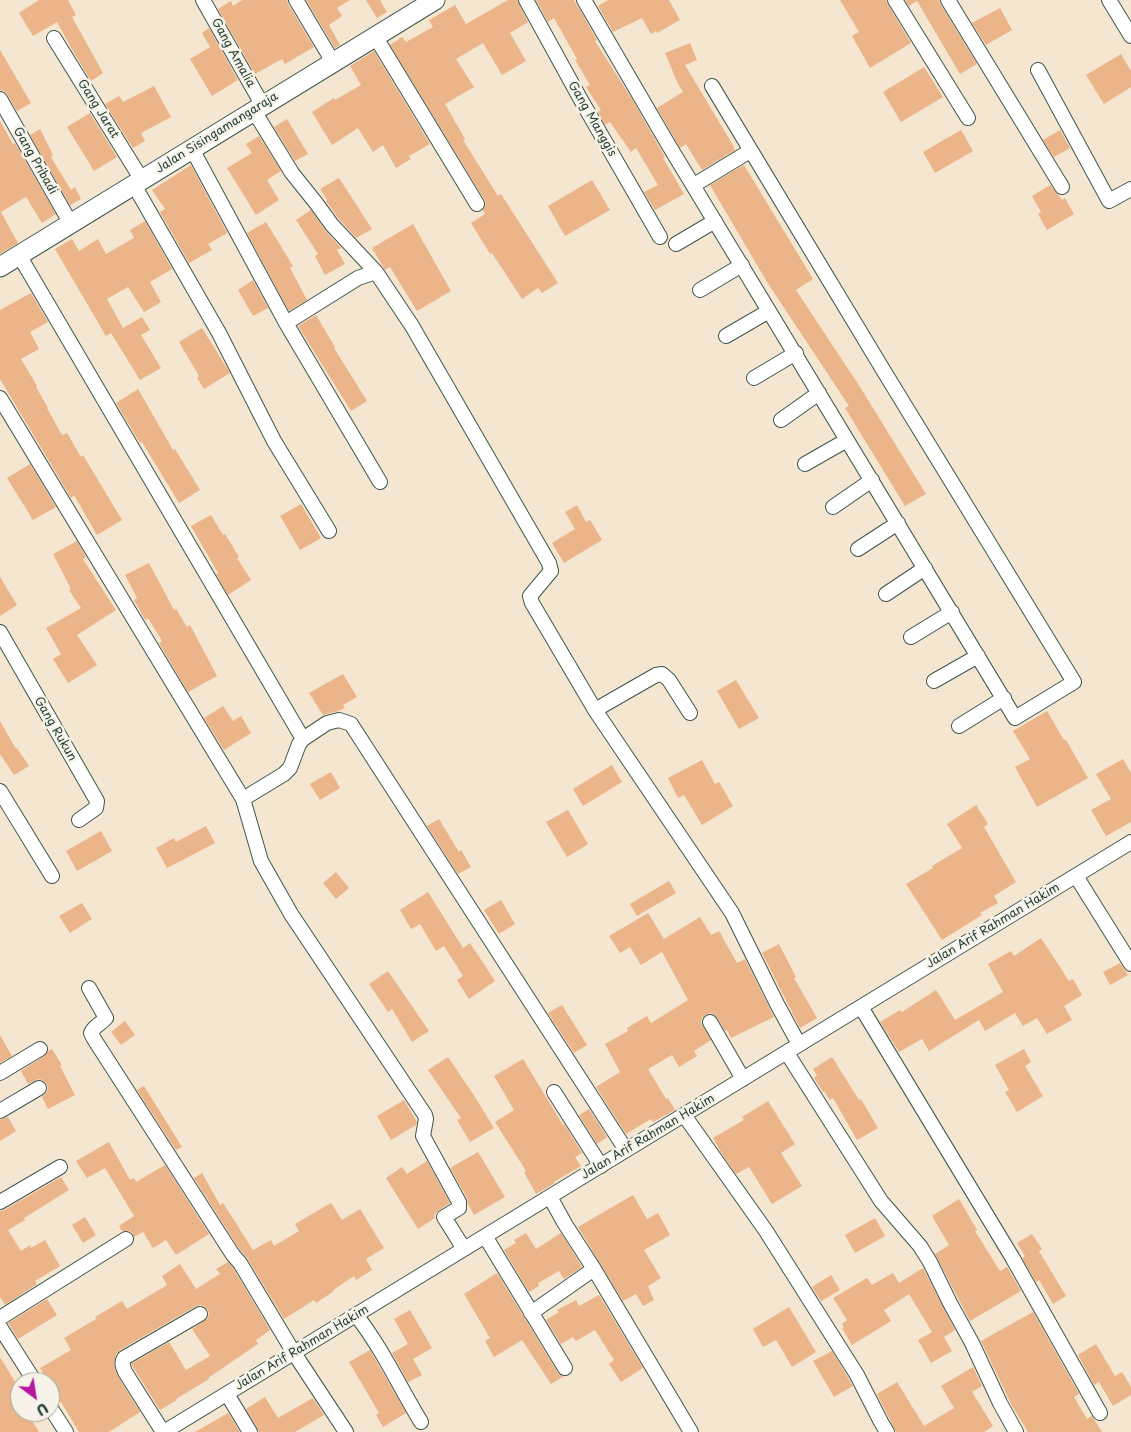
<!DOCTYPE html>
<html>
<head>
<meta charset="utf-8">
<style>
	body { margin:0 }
	#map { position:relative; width:1131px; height:1432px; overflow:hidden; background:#f4e6d1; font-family:"Playpen Sans",sans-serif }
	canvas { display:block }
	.north { position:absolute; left:10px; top:1372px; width:50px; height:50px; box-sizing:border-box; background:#f7f3e8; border:1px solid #a1aaa0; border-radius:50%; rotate:149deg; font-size:14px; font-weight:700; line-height:20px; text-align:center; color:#1f3d34 }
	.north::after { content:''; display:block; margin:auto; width:18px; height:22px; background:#b5179e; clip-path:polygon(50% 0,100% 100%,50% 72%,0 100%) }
</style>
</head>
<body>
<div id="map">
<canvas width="1131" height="1432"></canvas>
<div class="north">U</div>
</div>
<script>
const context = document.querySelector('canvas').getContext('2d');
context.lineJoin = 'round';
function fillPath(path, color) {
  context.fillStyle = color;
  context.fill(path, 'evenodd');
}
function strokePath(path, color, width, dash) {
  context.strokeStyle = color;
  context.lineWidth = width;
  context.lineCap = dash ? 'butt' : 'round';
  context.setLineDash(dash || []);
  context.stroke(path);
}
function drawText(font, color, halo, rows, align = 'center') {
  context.font = font + ' "Playpen Sans",sans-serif';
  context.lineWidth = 5;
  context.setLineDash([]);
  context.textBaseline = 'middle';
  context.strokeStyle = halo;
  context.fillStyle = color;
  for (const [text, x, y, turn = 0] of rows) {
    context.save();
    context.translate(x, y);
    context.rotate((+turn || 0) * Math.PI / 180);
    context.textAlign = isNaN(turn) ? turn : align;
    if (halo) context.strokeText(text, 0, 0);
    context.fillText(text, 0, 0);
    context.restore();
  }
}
fillPath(new Path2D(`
	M39 0H68L76 15 72 17 103 73 91 81 74 53 57 22 33 36 19 13Z
	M242 0H287L288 4 314 47 285 64 282 59 255 74 218 9 231 1 233 6Z
	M306 0H350L337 8 342 16 329 25 340 45 335 48Z
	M366 0H380L387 12 377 18Z
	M508 0H517L528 22 510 33 526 61 502 75 483 43 456 59 474 87 445 104 465 139 463 140 498 196 501 194 558 283 542 293 538 288 522 299 492 253 490 254 471 223 485 214 483 210 486 204 484 199 390 45 402 37 406 42 433 27 429 20 455 5 466 24Z
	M536 0H574L597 40 595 41 632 99 665 157 663 158 684 194 655 210 644 192 658 185 636 148 631 152 610 122 605 125 598 112 601 110 586 87 590 85 575 60 577 59 554 18 548 22Z
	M608 0H669L680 20 657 33 656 31 651 34 642 18 613 32 598 6Z
	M840 0H886L888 5 911 43 870 68 852 36 859 32Z
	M905 0H939L941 5 977 64 960 74 917 1 909 6Z
	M1000 8 1012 30 986 45 972 23Z
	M209 28 238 80 212 96 190 59 210 47 202 33Z
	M690 43 697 60 685 65 734 147H733L735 150 702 170 686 144 680 148 657 108 683 92 678 84 665 53Z
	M0 50 31 103 17 111 7 94 4 91 0 90Z
	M374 51 430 144 409 156 411 159 396 168 383 145 373 152 358 128 332 145 312 112 334 98 335 100 361 85 350 66Z
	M1121 54 1131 71V87L1104 104 1086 75Z
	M924 67 943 97 901 122 883 92Z
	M154 86 171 117 141 133 145 141 133 148 105 104 119 96 123 102Z
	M90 113 117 157 94 171 67 127Z
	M287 119 308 154 295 161 274 127Z
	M0 121 13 144 15 143 56 214 42 223 26 197 1 212 18 243 0 254Z
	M40 129 53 155 51 157 71 190 75 187 81 199 70 205 30 135Z
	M961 130 973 151 935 173 923 152Z
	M1060 130 1070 148 1054 157 1043 140Z
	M259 136 281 171 267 180 279 200 256 215 227 168 252 153 246 144Z
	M191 165 227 233 208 244 212 250 189 263 160 212 165 209 152 190Z
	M744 165 813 279 796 290 860 387 926 494 905 506 845 408 849 406 767 282 710 185Z
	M339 178 372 229 356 238 339 219 326 201 327 200 320 189Z
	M592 180 610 210 565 236 548 206Z
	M1050 185 1062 200 1065 198 1074 214 1047 230 1038 214 1041 212 1032 196Z
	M311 210 325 230 341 248 337 250 345 264 325 275 315 256 318 254 296 220Z
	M145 221 172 269 150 282 161 302 144 312 128 287 107 299 123 328 142 317 150 330 141 335 161 368 140 380 111 333 106 336 55 249 72 239 79 251 98 239 106 254 134 238 130 230Z
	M266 222 293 266 290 268 307 300 289 311 247 233Z
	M413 224 451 291 417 311 390 267 385 270 372 248Z
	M253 280 268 308 253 316 238 290Z
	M31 293 48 322 30 332 39 349 21 359 37 386 36 387 48 408H47L62 435 67 433 81 457 83 455 122 520 97 535 74 495 71 498 0 379V310Z
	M316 315 335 347 334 348 367 401 351 411 298 326Z
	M202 328 230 373 204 389 197 378 199 376 179 342Z
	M138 389 173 450 175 449 200 490 179 503 142 442 140 443 116 403Z
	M30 464 56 507 33 520 7 478Z
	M301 504 321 538 300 550 280 516Z
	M577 505 586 522 590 520 602 540 564 563 552 543 575 529 565 512Z
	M211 515 223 535 225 534 239 557 237 558 251 580 228 595 216 574 218 573 191 526Z
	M77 541 86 557 83 559 116 610 77 635 97 665 68 683 53 659 61 654 46 628 81 608 69 590 71 589 53 554Z
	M149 563 174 610 176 609 187 627 190 625 217 676 188 692 159 643 162 641 148 618 145 620 134 600 137 598 125 575Z
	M0 577 17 605 0 616Z
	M343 674 357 697 343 705 345 708 338 711 323 715 309 693Z
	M736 680 759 718 739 729 717 691Z
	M223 706 233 721 241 716 251 733 224 750 204 718Z
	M1047 711 1064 740H1066L1088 778 1037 807 1015 767 1030 759 1013 731Z
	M0 721 16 749 17 748 29 766 14 775 0 754Z
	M1123 759 1131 773V822L1106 836 1091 810 1111 799 1096 774Z
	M702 760 715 784 719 782 733 806 702 825 684 795 678 798 668 778Z
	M612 765 622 782 583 806 573 789Z
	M331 772 340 788 320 800 310 784Z
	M976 805 988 824 984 827 1016 882 994 896 998 903 980 913 982 915 942 940 906 884 933 868 932 866 962 848 947 824Z
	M568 810 588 844 567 857 546 822Z
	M439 819 459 852 461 850 471 867 458 874 427 826Z
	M206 826 215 843 167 868 156 848 174 838 176 842Z
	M101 831 112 851 77 871 66 851Z
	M336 872 349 888 336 899 323 883Z
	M669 881 676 893 637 916 630 904Z
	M428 892 463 948 470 943 495 981 469 999 457 980 463 976 444 946 436 951 420 924 411 929 400 910Z
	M501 900 515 924 499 934 484 910Z
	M82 903 92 919 70 933 59 916Z
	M648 913 664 939 700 917 711 935 719 931 737 963 745 959 774 1017 731 1038 727 1030 725 1031 715 1015 710 1013 705 1015 702 1018 701 1022 711 1040 694 1051 697 1056 679 1067 672 1055 648 1069 666 1099 668 1098 675 1110 653 1122 651 1119 626 1134 596 1087 620 1072 605 1044 628 1031 627 1028 647 1016 651 1023 688 1000 662 952 641 965 630 947 620 953 609 936Z
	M1041 938 1069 981 1073 979 1082 995 1064 1006 1072 1020 1047 1034 1037 1018 1023 1026 1015 1013 985 1031 979 1020 929 1051 922 1039 899 1052 880 1022 900 1010 902 1012 936 990 955 1020 1003 992 988 964 1011 951 1014 956Z
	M779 944 796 977 794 978 817 1018 800 1028 762 953Z
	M1120 963 1128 975 1110 985 1103 972Z
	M388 971 429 1031 412 1042 392 1009 388 1012 369 984Z
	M562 1005 587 1045 574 1053 548 1013Z
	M125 1021 135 1035 121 1045 111 1032Z
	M0 1035 12 1056 0 1063Z
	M52 1049 62 1065 60 1066 75 1095 48 1109 42 1097 47 1092 48 1087 46 1083 43 1080 38 1079 28 1084 21 1071 44 1056 48 1051Z
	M1024 1049 1031 1062 1025 1066 1043 1096 1017 1112 1005 1092 1009 1090 995 1065Z
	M448 1057 475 1097 494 1128 470 1142 457 1120 461 1118 428 1070Z
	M832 1057 859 1100 861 1099 878 1128 857 1140 833 1098 830 1100 824 1091 823 1092 814 1078 817 1075 813 1069Z
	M523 1059 563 1125 564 1124 582 1153 575 1157 581 1166 554 1182 555 1183 536 1194 524 1172 526 1171 495 1122 514 1110 494 1076Z
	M144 1086 182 1147 176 1150 137 1090Z
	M404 1100 417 1122 416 1125 391 1140 377 1116Z
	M768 1101 795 1144 781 1153 802 1186 772 1204 749 1167 736 1174 722 1154 713 1138 744 1120 742 1117Z
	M589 1109 607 1137 597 1144 579 1115Z
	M8 1117 16 1131 0 1141V1120Z
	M109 1142 130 1180 134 1178 136 1182 165 1165 209 1234 176 1255 166 1240 153 1248 143 1232 134 1237 133 1234 130 1231H122L119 1226 134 1216 105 1168 87 1178 76 1161Z
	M478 1152 505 1197 474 1215 468 1204 467 1198 450 1168Z
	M427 1161 450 1203 439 1210 434 1215 435 1218 418 1229 386 1178 402 1167 407 1174Z
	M202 1173 220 1205 223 1203 253 1250 271 1240 274 1246 299 1231 295 1224 331 1203 342 1220 360 1209 384 1248 366 1259 372 1270 356 1280 354 1276 333 1290 334 1291 316 1303 314 1300 284 1319 247 1258 240 1250 194 1178Z
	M61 1177 69 1190 24 1218 25 1220 8 1230 21 1251 30 1245 31 1248 45 1240 60 1266 35 1281 37 1284 5 1305 0 1297V1211L4 1210Z
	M633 1195 647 1219 658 1213 670 1235 644 1250 661 1278 648 1286 654 1300 643 1306 636 1294 623 1301 578 1227Z
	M959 1199 977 1230 975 1231 1000 1271 1007 1267 1021 1291 970 1321 935 1254 949 1245 932 1216Z
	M85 1217 96 1235 83 1243 72 1225Z
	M875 1218 885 1236 855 1253 845 1235Z
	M526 1233 536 1249 561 1233 582 1267 564 1279 559 1271 538 1283 539 1286 529 1292 504 1250 516 1243 514 1240Z
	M1032 1234 1042 1249 1039 1251 1066 1296 1053 1304 1039 1280 1036 1282 1022 1258 1025 1256 1017 1243Z
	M228 1262 233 1268 270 1330 256 1340 258 1344 208 1378 209 1379 176 1399 177 1400 160 1410 131 1364 169 1342 186 1370 210 1356 192 1329 207 1319 209 1314 208 1310 204 1306 200 1305 196 1306 120 1350 116 1354 114 1364 117 1375 140 1412 109 1432H79L61 1402 60 1403 50 1386V1382H48L40 1368 71 1350 64 1338 96 1319 95 1317 122 1301 127 1309 167 1285 162 1276 180 1264 196 1289 220 1274 216 1269Z
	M923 1268 955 1330 944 1337 952 1351 931 1363 918 1340 932 1332 909 1294 884 1310 891 1321 852 1345 842 1328 844 1327 842 1324 847 1320 833 1298 867 1278 872 1285 893 1273 899 1283Z
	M497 1273 558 1373 564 1376 551 1384 522 1340 494 1357 485 1341 490 1338 464 1294Z
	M831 1275 840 1290 821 1301 812 1287Z
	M599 1295 643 1368 621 1382 609 1364 614 1360 595 1330 576 1341 573 1337 561 1344 546 1320 559 1312 557 1310 576 1300 579 1306Z
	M47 1299 57 1315 18 1339 8 1323Z
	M789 1307 816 1352 792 1367 776 1340 763 1347 753 1329Z
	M410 1310 432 1348 413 1359 422 1375 408 1382 392 1353 408 1344 394 1319Z
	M1033 1312 1079 1394 1074 1397 1087 1419 1092 1416 1102 1432H1028L1012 1406 981 1341Z
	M1096 1344 1115 1376 1122 1372 1131 1387V1395L1113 1406 1099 1382 1094 1385 1078 1355Z
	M370 1350 406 1413 383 1427 376 1415 379 1413 349 1362Z
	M832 1351 853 1386 834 1397 813 1361Z
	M0 1357 20 1390V1412H27L39 1432H0Z
	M973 1367 982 1386 972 1392 993 1426 984 1432H896L877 1394 897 1382 924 1426 954 1408 941 1386Z
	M265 1397 278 1418 313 1398 324 1415 295 1432H259L257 1427 246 1409Z
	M228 1413 240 1432H195Z`), '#ecb489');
const street = new Path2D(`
	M203 0 263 106
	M296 0 333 62
	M526 0 581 100 660 237
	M584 0 668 144 1015 718 1074 682 885 373 712 86
	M895 0 968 118
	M948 0 1062 187
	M1109 0 1131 36
	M375 36 477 204
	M54 38 142 180
	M1038 70 1109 201 1131 189
	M0 99 71 224
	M254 111 292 173 316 203 332 225 376 272
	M192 149 286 323 380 482
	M134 185 219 333 274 441 329 531
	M694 185 750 151
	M676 244 715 221
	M19 255 303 739
	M700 290 742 265
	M286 323 358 278 376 272 412 326 549 563 551 571 530 596 532 603 595 710 732 913 777 1004 795 1037 800 1044
	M726 336 769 311
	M754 378 796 353
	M0 398 243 799 261 861 291 914 425 1115 426 1119 423 1136 459 1202V1208L444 1217 464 1249
	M781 420 819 393
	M805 464 847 440
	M833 507 872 480
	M858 549 898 523
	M886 594 925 568
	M0 632 97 801 96 808 79 820
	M911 637 952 612
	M934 681 978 656
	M595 710 656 675 662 674 669 680 690 713
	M959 726 1004 698
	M0 791 52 876
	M243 799 284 774 290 768 299 744 303 739 327 723 339 720 351 724 626 1150
	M1076 876 1131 964
	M89 988 106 1018C101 1024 94 1026 91 1033L94 1039 233 1255 240 1263 294 1353 346 1432
	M861 1007 1012 1257 1100 1413
	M710 1022 743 1079
	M787 1053 881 1201 920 1246 930 1262 950 1303 972 1343 1000 1403 1016 1432
	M0 1073 40 1049
	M554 1092 601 1166
	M0 1111 39 1088
	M684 1115 766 1231 857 1375 881 1422 887 1432
	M0 1202 60 1167
	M485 1236 565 1368
	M594 1269 691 1432
	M531 1313 594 1269 565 1224 550 1197
	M356 1315C382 1348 399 1386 421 1422
	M0 1318 126 1239
	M0 1327 35 1382
	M227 1394 250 1432
	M50 1407 66 1432
	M163 1432 125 1372C123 1367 121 1363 124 1358L200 1314
	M164 1432 1131 842`);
const secondary = new Path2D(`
	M0 267 435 0`);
strokePath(street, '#3f564c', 16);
strokePath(secondary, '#3f564c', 21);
strokePath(street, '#fff', 14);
strokePath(secondary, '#fff', 19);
drawText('12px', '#1f3d34', '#f7f3e8', [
	["Gang Amalia",233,53,61],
	["Gang Jarat",98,109,58],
	["Gang Manggis",592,119,60],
	["Jalan Sisingamangaraja",217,133,-32],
	["Gang Pribadi",35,161,60],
	["Gang Rukun",55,729,60],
	["Jalan Arif Rahman Hakim",993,926,-31],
	["Jalan Arif Rahman Hakim",648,1137,-31],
	["Jalan Arif Rahman Hakim",302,1348,-31]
]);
</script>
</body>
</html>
